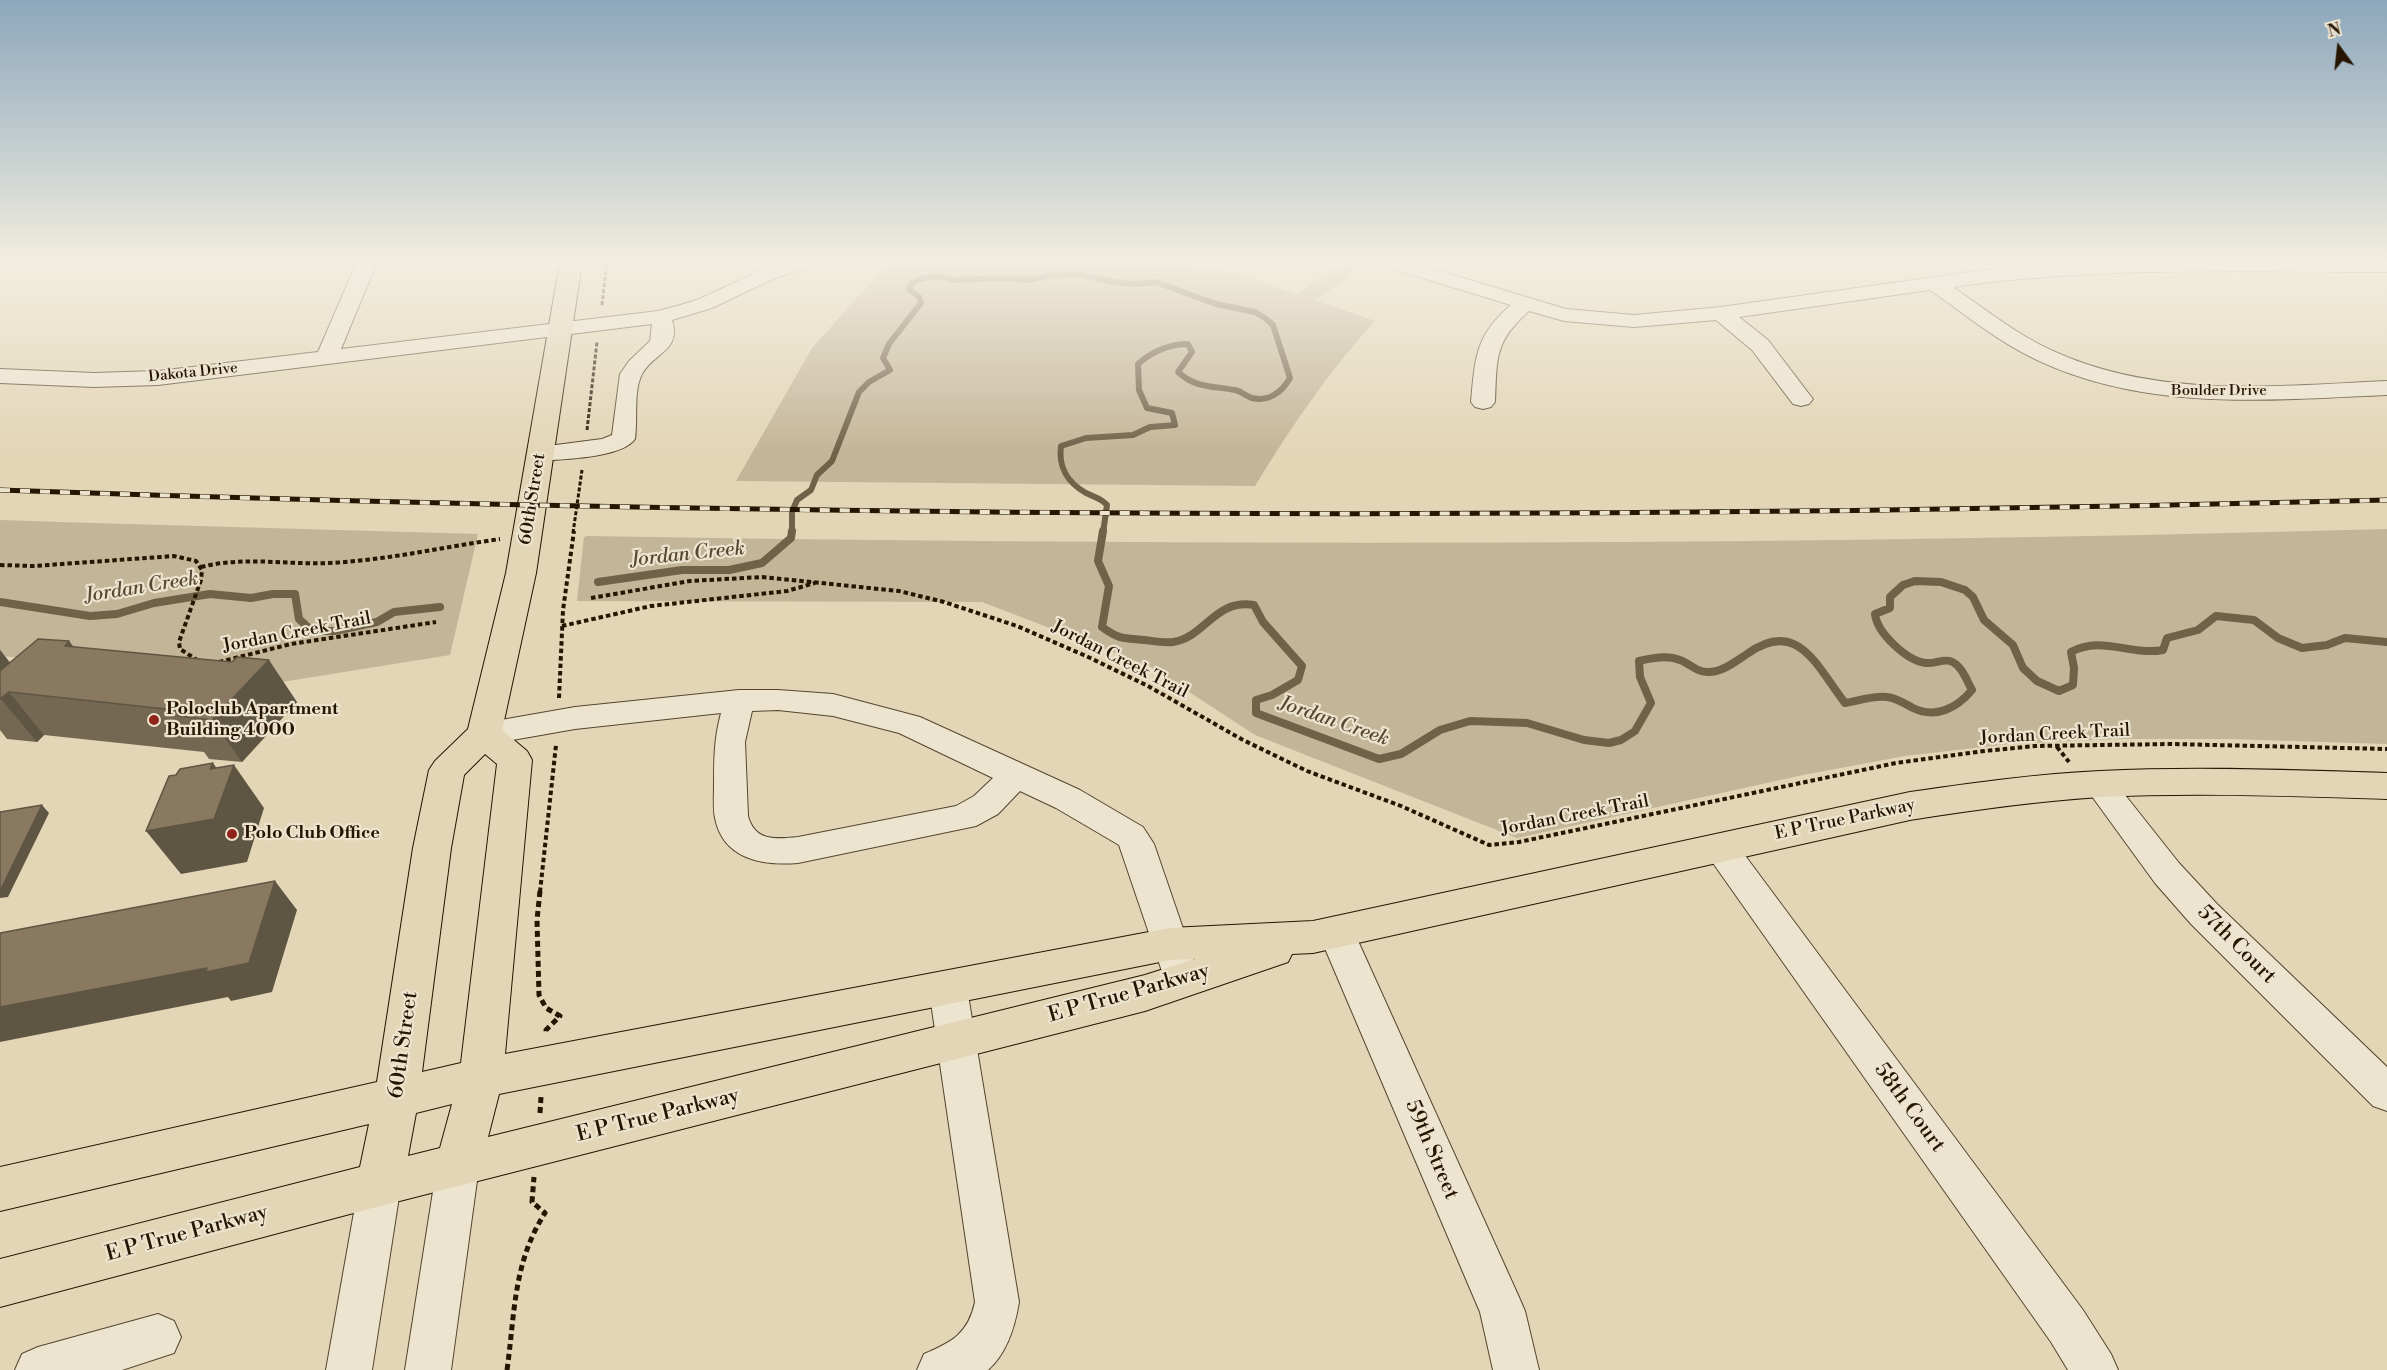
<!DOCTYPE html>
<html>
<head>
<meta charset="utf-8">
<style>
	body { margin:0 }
	#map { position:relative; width:2387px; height:1370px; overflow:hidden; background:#e3d6b7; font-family:"Libre Bodoni",serif }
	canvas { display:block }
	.north { position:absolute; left:2309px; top:18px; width:60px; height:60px; -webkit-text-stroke:4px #ede4d0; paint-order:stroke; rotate:345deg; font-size:16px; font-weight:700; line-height:24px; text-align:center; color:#251501 }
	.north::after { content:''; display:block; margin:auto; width:21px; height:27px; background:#251501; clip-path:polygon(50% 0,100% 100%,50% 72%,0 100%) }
</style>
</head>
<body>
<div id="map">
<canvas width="2387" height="1370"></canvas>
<div class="north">N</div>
</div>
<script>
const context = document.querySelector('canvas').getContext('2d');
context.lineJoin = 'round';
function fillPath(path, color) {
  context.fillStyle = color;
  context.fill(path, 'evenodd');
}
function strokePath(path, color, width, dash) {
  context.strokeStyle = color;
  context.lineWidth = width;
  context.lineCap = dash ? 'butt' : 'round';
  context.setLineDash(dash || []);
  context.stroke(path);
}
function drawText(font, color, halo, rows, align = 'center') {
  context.font = font + ' "Libre Bodoni",serif';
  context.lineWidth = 4.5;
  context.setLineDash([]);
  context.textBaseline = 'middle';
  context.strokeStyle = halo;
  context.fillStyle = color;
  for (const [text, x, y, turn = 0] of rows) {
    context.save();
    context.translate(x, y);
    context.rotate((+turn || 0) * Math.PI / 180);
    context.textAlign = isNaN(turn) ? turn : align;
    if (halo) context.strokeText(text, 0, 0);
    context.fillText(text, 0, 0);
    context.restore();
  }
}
fillPath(new Path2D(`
	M889 262H1184L1239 274 1296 294 1343 262H1356L1366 265 1315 300 1375 321C1329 371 1291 427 1255 486L736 481 812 348Z
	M0 520 59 522 478 534 450 655 282 682 0 656Z
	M2387 529V744L2229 739H2117L2009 744 1905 756 1803 775 1517 838 1255 735 1151 667 982 602 577 601 584 537 587 536C1187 546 1787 546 2387 529Z`), '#c3b598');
strokePath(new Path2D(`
	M792 533V512L797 500 811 490 817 475 832 461 859 392 869 382 890 370 883 358 889 344 921 303 919 297 909 289 912 283 922 278 939 276 953 280 1005 278 1029 280 1045 276 1078 274 1114 282 1134 284 1156 282 1216 304 1255 312 1265 318 1273 325 1290 378C1282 392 1269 402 1252 398 1245 396 1241 391 1235 390 1213 386 1195 388 1178 372L1192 352 1188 344C1168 344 1153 351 1138 364L1139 390 1147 408 1172 413 1175 425 1150 427 1133 435 1086 438 1061 446C1058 467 1068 483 1086 493 1094 497 1101 498 1107 505L1103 533`), '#706149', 6);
strokePath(new Path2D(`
	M1103 531 1098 561 1109 586 1102 627C1120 640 1124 638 1145 640 1153 641 1164 643 1173 642 1207 636 1214 599 1254 605L1263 622 1302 666 1298 680 1272 695 1256 700V713L1379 759 1401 754 1440 730 1470 721 1527 723 1584 740 1609 743 1621 740 1635 731 1651 703 1640 677 1639 661C1652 658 1667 655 1680 660 1691 664 1697 673 1710 672 1724 671 1736 661 1747 654 1798 617 1817 667 1845 703 1859 701 1873 695 1887 697 1897 698 1905 704 1913 708 1936 719 1957 708 1972 690 1967 681 1961 664 1950 661 1942 659 1934 664 1926 663 1907 661 1877 633 1875 614L1890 608V597L1903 585 1915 581 1941 582 1965 590 1973 597 1984 620 2013 645 2023 668 2037 681 2059 691 2073 685 2074 668 2071 652C2101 635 2131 656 2163 650L2167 638 2198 630 2216 616 2254 620 2278 638 2302 648 2327 645 2345 638 2387 642
	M598 582 682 570H729L762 563 791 538 792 531
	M0 602 90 616 117 614 154 603 210 594 251 598 273 594H295L299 619 312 631H335L377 622 394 612 440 607`), '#706149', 8);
const minor = new Path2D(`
	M357 262H377L341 349 658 311C672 307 686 304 699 299 739 283 768 259 814 262L811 266 773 279 712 308 672 320C682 351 653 353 642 374 633 392 638 419 635 439 622 458 563 459 540 461L531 459 528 454 531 449 540 447 602 439 612 435 620 374 629 361 650 341 652 324 158 385 94 387 0 383V369L94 373 158 371 318 352Z
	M1380 262H1410L1566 309 1634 315 1721 307 2006 267 2079 262H2387V272C2242 272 2096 266 1953 287 1985 309 2017 335 2053 351 2158 399 2275 386 2387 381V395C2269 400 2147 412 2037 360 1998 342 1965 314 1930 290L1739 317 1768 340 1809 394 1813 399 1809 404 1801 406 1793 404 1752 350 1716 320 1634 327 1564 321 1529 311C1494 342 1497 358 1495 402L1491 407 1483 409 1475 407 1471 402C1475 359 1475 335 1511 305L1383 266Z
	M739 690H778L833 694 920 717 1080 790 1143 827 1154 844 1201 981 1195 992 1182 997 1169 992 1119 845 1056 808 1020 791 998 814 976 826 798 863C762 866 723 859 715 818 713 808 714 796 714 786 714 759 714 739 721 713L575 729 484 745 473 742 468 734 473 726 484 723 575 707ZM778 710 833 716 899 733 993 778 974 796 956 806 798 837C776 839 755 842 748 816L745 742 752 711Z
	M2099 772 2110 776 2179 863 2217 904 2387 1067V1111L2373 1106 2191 924 2155 883 2083 784 2088 776Z
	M1720 834 1732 838 2083 1310 2111 1354 2118 1370H2068L2051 1342 1708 856 1703 847 1708 838Z
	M1336 917 1349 922 1354 932 1518 1295 1525 1311 1539 1370H1493L1480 1312 1318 932 1323 922Z
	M948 973 961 978 967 989 1019 1302C1015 1327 1007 1353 988 1370H917L924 1354C952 1342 968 1334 975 1302L929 989 935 978Z
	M458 1146 473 1152 479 1166 451 1370H405L437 1166 443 1152Z
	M380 1164 395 1170 401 1184 372 1370H326L359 1184 365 1170Z
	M158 1314 174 1321 181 1337 174 1353 122 1370H15L22 1354 38 1347Z`);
const major = new Path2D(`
	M560 262H582L536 573 502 730 527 751 532 760 505 1054 1170 928 1313 921 1910 792C1973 783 2036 774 2100 771 2196 766 2291 770 2387 773V799C2291 796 2196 792 2100 797 2036 801 1973 810 1910 820L1313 953 1292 954 1288 962 1145 1011 380 1206 0 1307V1259L360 1167 369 1124 0 1211V1167L377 1082 413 848 429 770 435 761 468 729 506 573ZM485 754 497 764 461 1063 422 1072 451 848 464 775ZM1195 959 1145 975 488 1137 499 1094 1170 960ZM452 1104 440 1148 408 1156 416 1113Z`);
strokePath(minor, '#54452e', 2);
strokePath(major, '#251501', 2);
strokePath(new Path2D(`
	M602 305 607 262
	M587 430 597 342
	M573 533 582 470`), '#251501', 3, [4, 2]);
strokePath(new Path2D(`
	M0 565 34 566 174 556 196 561 202 570 201 580 179 642 180 649 197 660
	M201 567C244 556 286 565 330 563 387 560 444 547 500 539
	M591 598 690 581 762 577 899 591 944 602 1017 626 1086 656 1148 686 1243 740 1307 771 1401 806 1489 845 1519 842 1896 763 1984 751 2035 746 2171 744 2387 749
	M562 626 651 606 787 591 815 583
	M219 662 291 644 436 622
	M559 698 563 610 574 531
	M2057 747 2069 762
	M540 892 556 745`), '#251501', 4, [4.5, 3]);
strokePath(new Path2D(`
	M540 891 537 920 539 995 546 1008 560 1016 546 1030V1035
	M540 1113 541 1097
	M507 1370C515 1313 513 1263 545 1213L532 1202 534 1177`), '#251501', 5, [6, 4]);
fillPath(minor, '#ede4d0');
fillPath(major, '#e3d6b7');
const rail = new Path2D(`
	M0 490C795 518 1591 521 2387 500`);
strokePath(rail, '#251501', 5);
strokePath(rail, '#ede4d0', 4, [10]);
fillPath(new Path2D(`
	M69 641 73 647 297 702 242 762 209 759 204 752 44 735 37 742 7 739 0 730V650L10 663Z`), '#756853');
fillPath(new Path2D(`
	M69 641 102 684 65 646Z
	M0 650 20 675 0 693Z
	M269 660 297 702 242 762 212 720Z
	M9 692 44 735 37 742 1 699Z
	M213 763 227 783 234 765 264 808 247 862 181 874 146 831 210 769Z
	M42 805 49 813 8 897 0 898V889Z
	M275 881 297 910 272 992 231 1001 228 997 0 1042V1007Z`), '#5f5543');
const building = new Path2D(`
	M38 639 69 641 65 646 232 662 237 657 269 660 212 720 178 716 184 711 9 692 0 699V671Z
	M213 763 210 769 234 765 214 819 146 831 169 776 176 775 180 769Z
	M42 805 1 889H0V812Z
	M275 881 249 963 206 972 207 968 0 1007V933Z`);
fillPath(building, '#887960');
strokePath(building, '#5f5543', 1.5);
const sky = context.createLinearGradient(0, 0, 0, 453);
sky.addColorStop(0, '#8ca7bc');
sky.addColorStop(0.58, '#f2eddf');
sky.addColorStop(1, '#f2eddf00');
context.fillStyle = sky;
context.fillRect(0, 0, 2387, 453);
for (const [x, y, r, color] of [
	[154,720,6,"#8f2418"],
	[232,834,6,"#8f2418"]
]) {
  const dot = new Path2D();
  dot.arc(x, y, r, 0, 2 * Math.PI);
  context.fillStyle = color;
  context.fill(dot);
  strokePath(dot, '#ede4d0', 2);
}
drawText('15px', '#251501', '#ede4d0', [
	["Dakota Drive",193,373,-6],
	["Boulder Drive",2219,391]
]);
drawText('18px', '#251501', '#ede4d0', [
	["60th Street",533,499,-81],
	["Jordan Creek Trail",297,633,-11],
	["Jordan Creek Trail",1120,660,27],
	["Jordan Creek Trail",2055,735,-3],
	["Jordan Creek Trail",1575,816,-11],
	["E P True Parkway",1845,820,-12]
]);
drawText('bold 18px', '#251501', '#ede4d0', [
	["Poloclub Apartment",166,710],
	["Building 4000",166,731],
	["Polo Club Office",244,834]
], 'left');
drawText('italic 20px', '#574831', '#ede4d0', [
	["Jordan Creek",688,555,-6],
	["Jordan Creek",142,588,-9],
	["Jordan Creek",1334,722,19]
]);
drawText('21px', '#251501', '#ede4d0', [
	["57th Court",2236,945,45],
	["E P True Parkway",1129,994,-16],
	["60th Street",404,1045,-82],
	["58th Court",1909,1108,54],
	["E P True Parkway",658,1116,-14],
	["59th Street",1431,1150,67],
	["E P True Parkway",187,1234,-15]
]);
</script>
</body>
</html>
